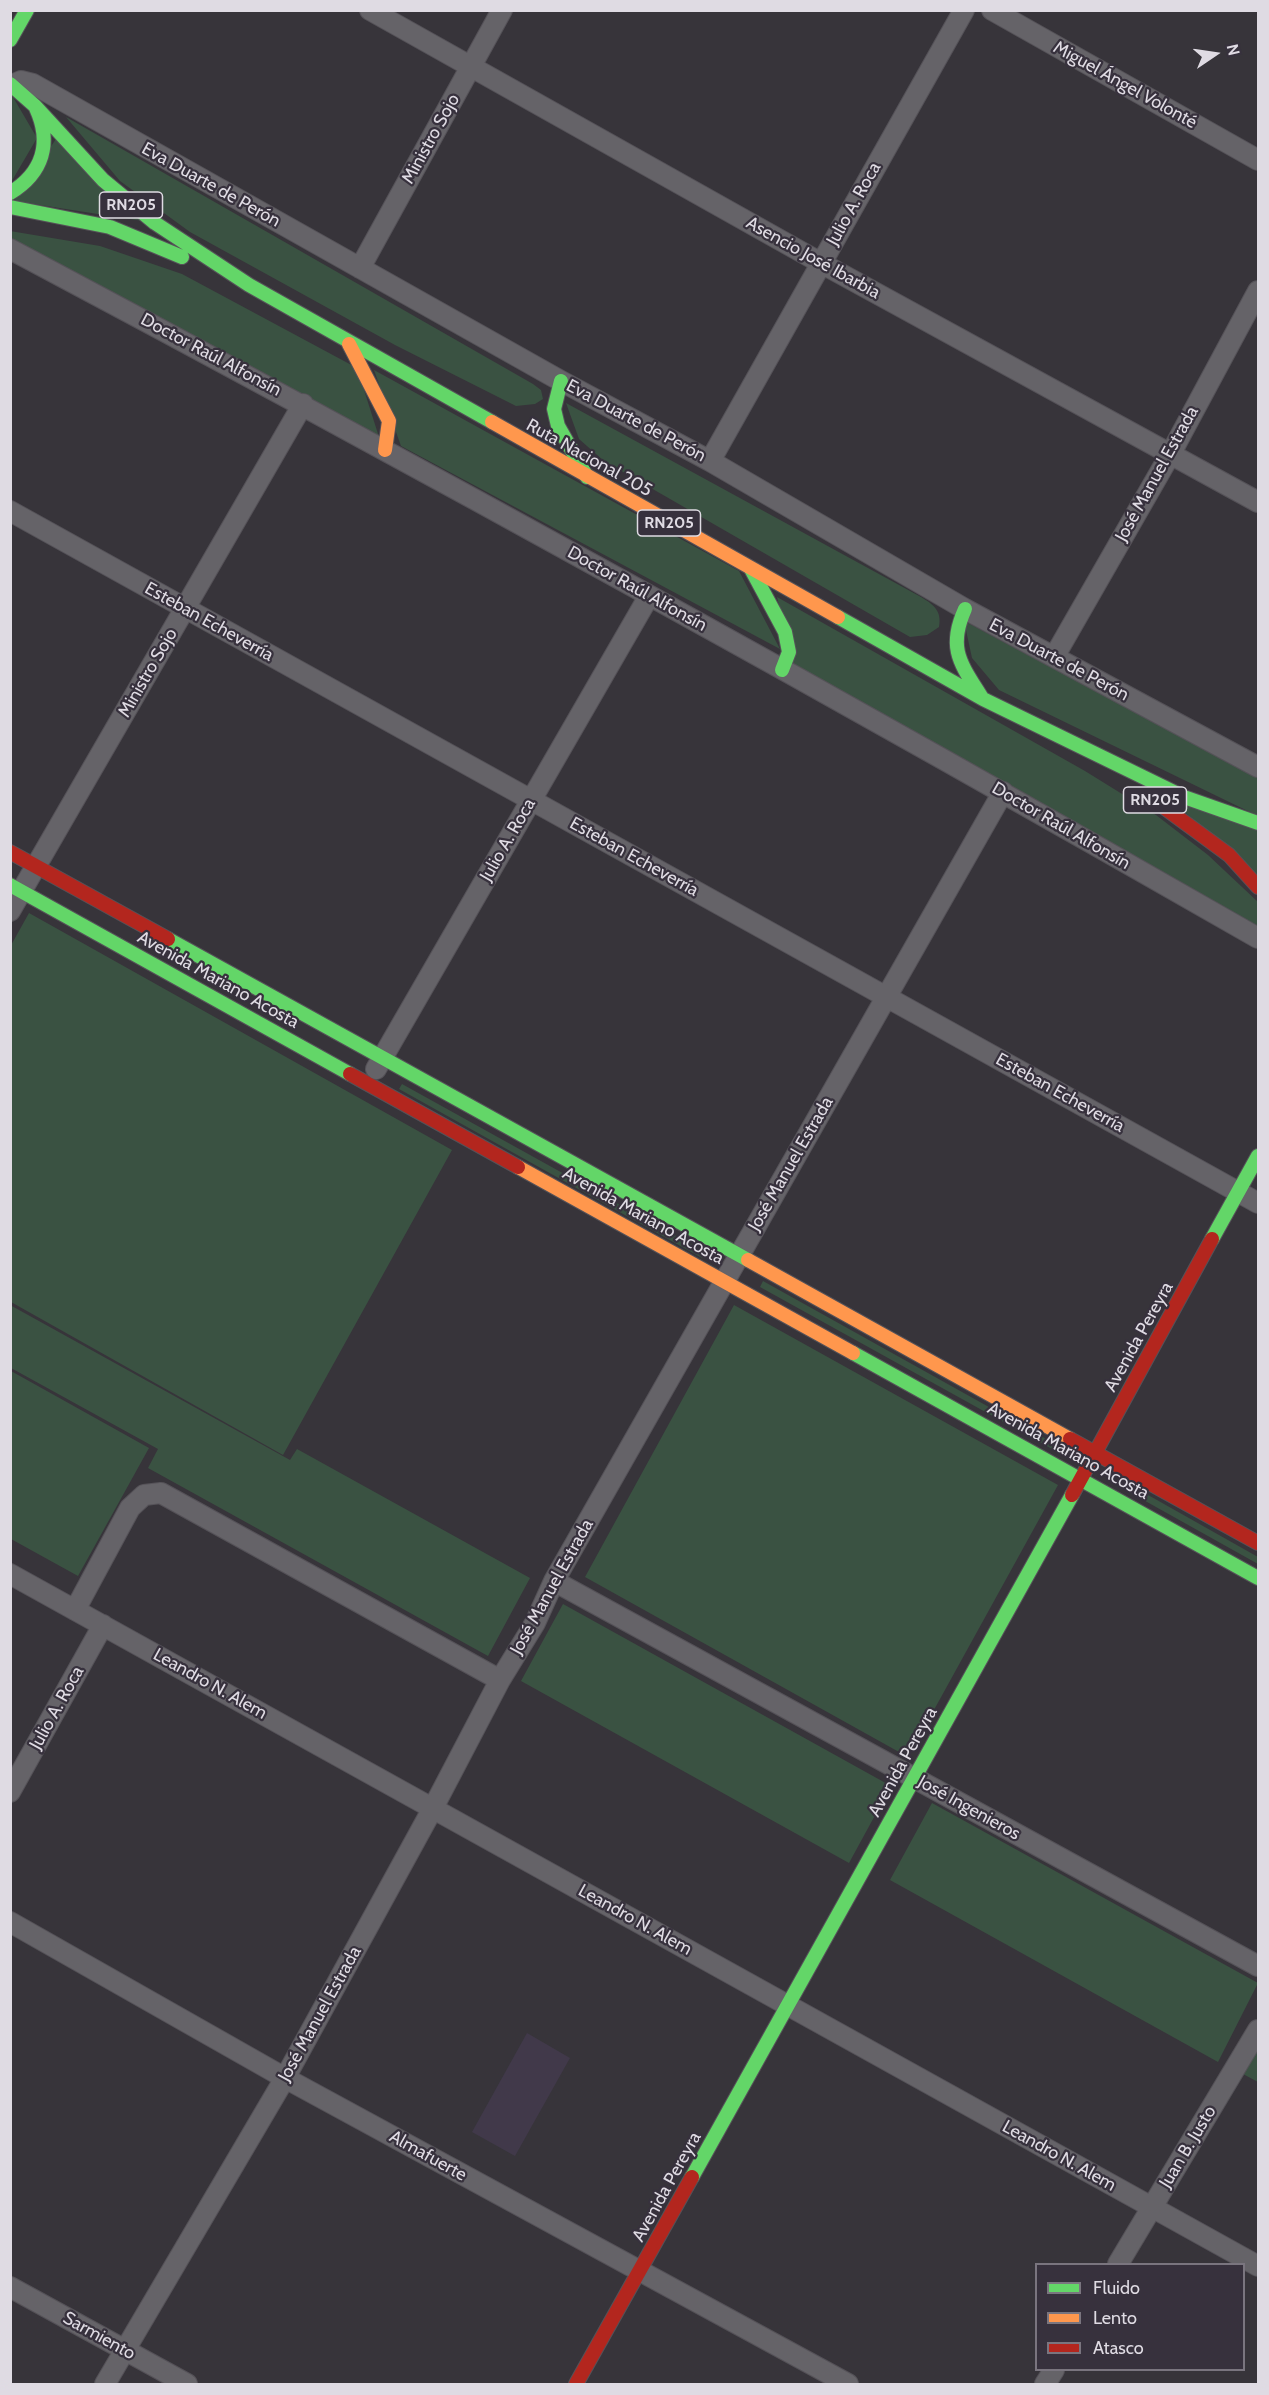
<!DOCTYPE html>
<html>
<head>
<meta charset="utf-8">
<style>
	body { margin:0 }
	#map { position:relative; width:1269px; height:2395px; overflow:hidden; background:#37343a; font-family:Cabin,sans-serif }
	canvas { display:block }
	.frame { position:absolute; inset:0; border:12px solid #dfdbe3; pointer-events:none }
	.legend { position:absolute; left:1035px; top:2263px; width:210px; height:108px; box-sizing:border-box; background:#37313d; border:2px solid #7a757f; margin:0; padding:8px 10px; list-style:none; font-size:18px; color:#dfdbe3 }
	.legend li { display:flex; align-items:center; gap:12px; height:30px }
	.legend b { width:30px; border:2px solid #7a757f }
	.north { position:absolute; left:1185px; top:24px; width:60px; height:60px; -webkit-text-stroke:4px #37313d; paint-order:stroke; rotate:77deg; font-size:16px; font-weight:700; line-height:24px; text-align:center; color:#dfdbe3 }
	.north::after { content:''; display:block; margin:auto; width:21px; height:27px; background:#dfdbe3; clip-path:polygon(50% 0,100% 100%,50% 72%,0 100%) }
</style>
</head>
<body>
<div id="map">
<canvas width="1269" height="2395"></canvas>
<div class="frame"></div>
<ul class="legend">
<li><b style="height:8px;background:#63d668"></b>Fluido</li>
<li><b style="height:8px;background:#ff974d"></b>Lento</li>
<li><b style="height:8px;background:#b3261e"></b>Atasco</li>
</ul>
<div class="north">N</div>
</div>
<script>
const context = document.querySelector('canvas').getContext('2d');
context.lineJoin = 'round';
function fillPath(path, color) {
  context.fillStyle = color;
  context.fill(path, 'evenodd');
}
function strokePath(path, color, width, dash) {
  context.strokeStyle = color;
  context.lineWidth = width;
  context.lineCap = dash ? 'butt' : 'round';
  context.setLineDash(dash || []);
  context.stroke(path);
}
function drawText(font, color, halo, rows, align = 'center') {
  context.font = font + ' Cabin,sans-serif';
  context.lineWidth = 4.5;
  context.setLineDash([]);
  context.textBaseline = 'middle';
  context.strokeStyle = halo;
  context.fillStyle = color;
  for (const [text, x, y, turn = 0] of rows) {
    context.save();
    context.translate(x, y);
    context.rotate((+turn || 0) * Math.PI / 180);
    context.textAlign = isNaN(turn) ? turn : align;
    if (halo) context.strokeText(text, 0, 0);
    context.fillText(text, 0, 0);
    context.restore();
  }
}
fillPath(new Path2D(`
	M527 2033 570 2058 515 2156 472 2132Z`), '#41394a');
fillPath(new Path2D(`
	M10 92 37 138 10 184Z
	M66 117 533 384 541 390 543 399 535 404 516 406 395 345 190 232 120 181Z
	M56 139 143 221 14 201Z
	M10 231 100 246 182 274 357 368 379 437 11 238Z
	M374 370 739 571 780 649 401 446Z
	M566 403 921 597C934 605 942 611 939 627L927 635 910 637 604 461 579 439Z
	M777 597 1085 771 1156 815 1208 855 1258 902V929L794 667Z
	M964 621 1258 777V816L999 690 972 658Z
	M1163 792 1258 828V879Z
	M29 913 452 1150 283 1455 11 1302 10 947Z
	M402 1084 705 1252 702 1258 399 1089Z
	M763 1281 1066 1450 1063 1455 760 1287Z
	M10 1305 290 1460 297 1449 530 1578 488 1656 148 1468 158 1449 11 1368Z
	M734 1305 1058 1485 908 1757 585 1577Z
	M11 1371 149 1448 78 1576 11 1539Z
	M1125 1482 1258 1557V1564L1122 1488Z
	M563 1604 891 1786 849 1863 521 1681Z
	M932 1803 1258 1983 1218 2062 890 1880Z
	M1258 2046V2082L1243 2074Z`), '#3a5242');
const street = new Path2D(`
	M370 10 821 263 1258 502
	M992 10 1258 160
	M12 85 21 81 33 84 561 381 710 461 965 609 1258 767
	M10 249C430 472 846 702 1258 938
	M360 268 502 10
	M710 461 964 10
	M10 511 1258 1203
	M1054 657 1171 453 1258 291
	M10 911 303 404
	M376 1069 649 596
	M10 1574 1258 2266
	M554 1581 1258 1966
	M75 1610 130 1508 144 1495 161 1493 500 1680
	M10 1792 103 1625
	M10 1922 285 2078 848 2384
	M1118 2264 1258 2030
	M10 2287 187 2384
	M105 2384 285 2078 433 1808 500 1680 535 1623 554 1581 1003 792
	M1045 2384 1054 2370`);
const fast = new Path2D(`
	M10 40 27 10
	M10 84 35 106 103 180 155 223 249 285 492 422
	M10 193C43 173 52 143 36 108
	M10 207 110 227 182 257
	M561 381 554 409 558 426 587 477
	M751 569 785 632 789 652 782 670
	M965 609C947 649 961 664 982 698
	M838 617 983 699 1184 797 1258 823
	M10 885 350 1074
	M168 939 748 1260
	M1212 1239 1258 1156
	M853 1353 1258 1578
	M692 2177 1072 1495`);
const slow = new Path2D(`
	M349 344 389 421 385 450
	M492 422 838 617
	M518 1167 853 1353
	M748 1260 1070 1439`);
const jam = new Path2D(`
	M1150 797 1229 855 1258 887
	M10 852 168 939
	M350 1074 518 1167
	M1070 1439 1258 1543
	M1072 1495 1212 1239
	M576 2384 692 2177`);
strokePath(street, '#555258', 22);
strokePath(fast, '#555258', 16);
strokePath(slow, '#555258', 16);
strokePath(jam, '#555258', 16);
strokePath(street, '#656368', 20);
strokePath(fast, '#63d668', 14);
strokePath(slow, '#ff974d', 14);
strokePath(jam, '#b3261e', 14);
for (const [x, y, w] of [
	[131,205,63],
	[669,523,63],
	[1155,800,63]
]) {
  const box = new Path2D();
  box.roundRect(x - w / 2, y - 13, w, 26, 4.5);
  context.fillStyle = '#37313d';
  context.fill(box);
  strokePath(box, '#dfdbe3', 1.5);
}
drawText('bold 16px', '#dfdbe3', null, [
	["RN205",131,205],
	["RN205",669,523],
	["RN205",1155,800]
]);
drawText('18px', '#dfdbe3', '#37313d', [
	["Miguel Ángel Volonté",1125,85,29],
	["Ministro Sojo",431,139,-61],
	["Eva Duarte de Perón",211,185,29],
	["Julio A. Roca",854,204,-61],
	["Asencio José Ibarbia",813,258,29],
	["Doctor Raúl Alfonsín",211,355,28],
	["Eva Duarte de Perón",636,421,28],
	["Ruta Nacional 205",589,458,29],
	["José Manuel Estrada",1157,474,-61],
	["Doctor Raúl Alfonsín",637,589,29],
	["Esteban Echeverría",209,622,29],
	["Eva Duarte de Perón",1059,660,28],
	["Ministro Sojo",148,673,-60],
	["Doctor Raúl Alfonsín",1061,826,30],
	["Julio A. Roca",508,840,-60],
	["Esteban Echeverría",634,857,29],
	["Avenida Mariano Acosta",218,980,29],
	["Esteban Echeverría",1060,1093,29],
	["José Manuel Estrada",791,1164,-60],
	["Avenida Mariano Acosta",643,1216,29],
	["Avenida Pereyra",1139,1337,-61],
	["Avenida Mariano Acosta",1068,1451,29],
	["José Manuel Estrada",552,1587,-61],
	["Leandro N. Alem",210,1684,29],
	["Julio A. Roca",57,1708,-61],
	["Avenida Pereyra",903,1762,-61],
	["José Ingenieros",969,1808,29],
	["Leandro N. Alem",635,1920,29],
	["José Manuel Estrada",320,2014,-61],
	["Juan B. Justo",1188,2147,-59],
	["Almafuerte",428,2156,29],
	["Leandro N. Alem",1059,2156,29],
	["Avenida Pereyra",667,2187,-61],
	["Sarmiento",99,2336,29]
]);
</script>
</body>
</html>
